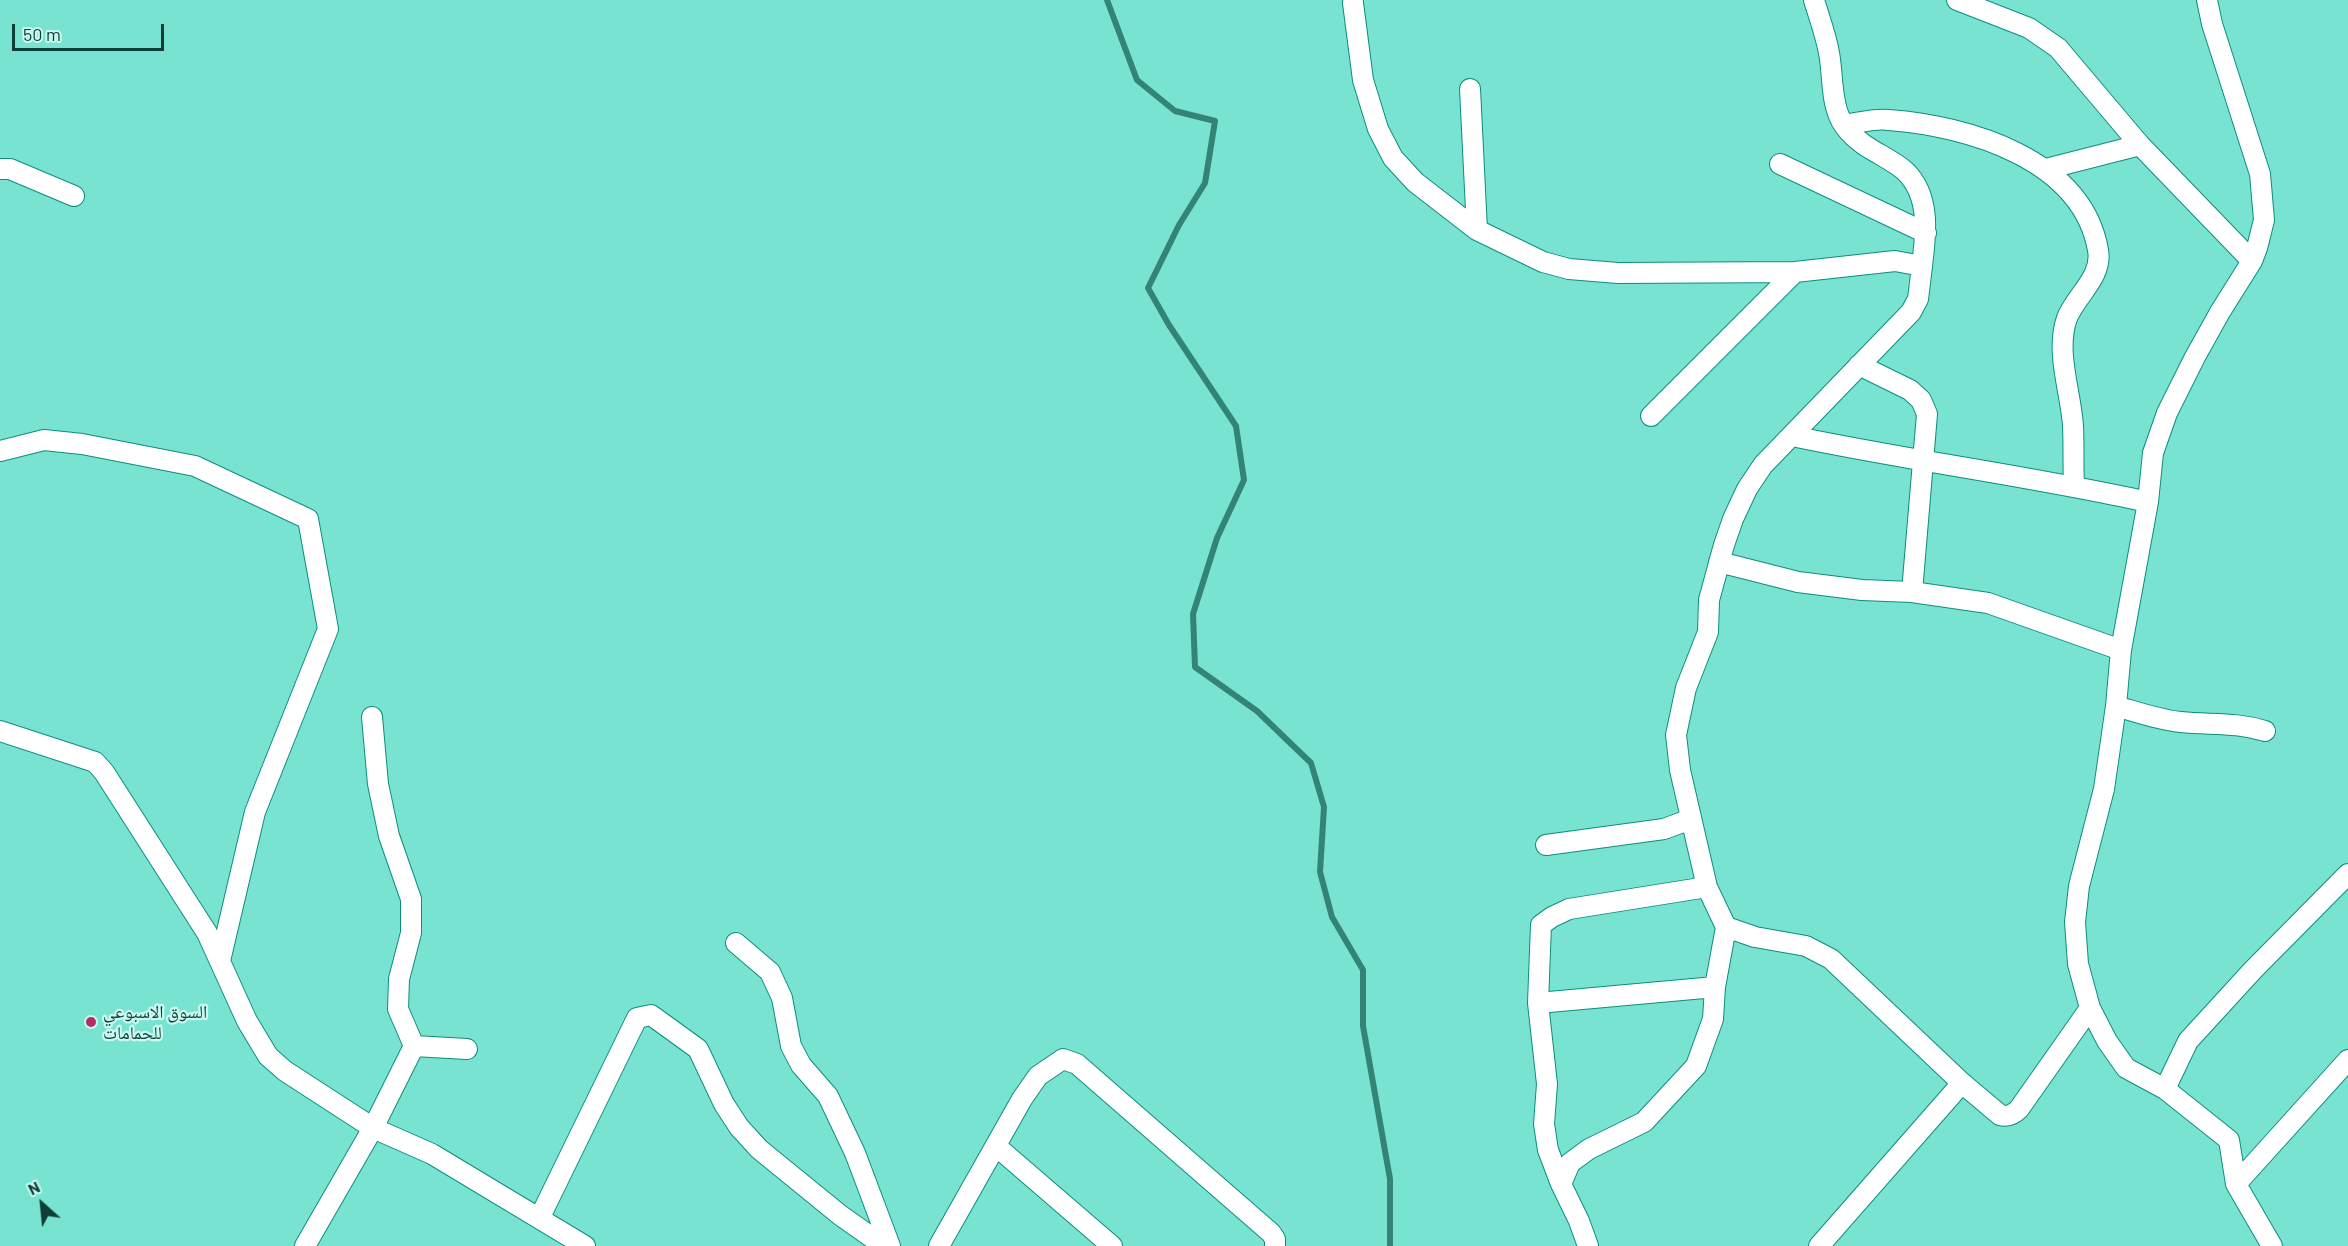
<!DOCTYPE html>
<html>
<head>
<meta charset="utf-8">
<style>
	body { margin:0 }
	#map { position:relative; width:2348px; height:1246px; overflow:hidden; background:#79e3d1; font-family:Barlow,sans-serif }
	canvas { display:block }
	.north { position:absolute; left:12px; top:1174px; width:60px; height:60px; -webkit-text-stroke:4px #c9f9ef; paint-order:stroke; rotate:333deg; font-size:16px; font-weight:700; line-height:24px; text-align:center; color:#0f3e37 }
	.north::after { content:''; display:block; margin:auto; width:21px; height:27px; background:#0f3e37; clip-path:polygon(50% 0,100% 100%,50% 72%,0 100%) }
	.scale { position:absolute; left:12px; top:24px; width:152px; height:27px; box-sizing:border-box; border:3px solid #0f3e37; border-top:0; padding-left:8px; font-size:18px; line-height:21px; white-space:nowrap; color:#0f3e37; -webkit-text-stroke:4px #c9f9ef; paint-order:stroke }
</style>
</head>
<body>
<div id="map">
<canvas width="2348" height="1246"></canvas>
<div class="north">N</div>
<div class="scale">50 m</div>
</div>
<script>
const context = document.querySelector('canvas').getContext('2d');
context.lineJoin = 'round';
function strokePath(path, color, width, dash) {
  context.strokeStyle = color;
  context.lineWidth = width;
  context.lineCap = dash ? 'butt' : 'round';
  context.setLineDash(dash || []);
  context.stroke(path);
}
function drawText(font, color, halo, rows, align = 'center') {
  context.font = font + ' Barlow,"Noto Naskh Arabic",sans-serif';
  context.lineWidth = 4.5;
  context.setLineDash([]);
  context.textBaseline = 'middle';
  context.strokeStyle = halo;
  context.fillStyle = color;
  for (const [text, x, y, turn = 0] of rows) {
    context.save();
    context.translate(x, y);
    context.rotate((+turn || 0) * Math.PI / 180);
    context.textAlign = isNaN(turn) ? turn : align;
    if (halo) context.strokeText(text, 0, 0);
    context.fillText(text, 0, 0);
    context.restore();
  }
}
strokePath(new Path2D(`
	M1107 0 1137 80 1175 111 1215 121 1205 183 1179 225 1148 288 1169 325 1236 426 1244 480 1217 538 1193 614 1195 667 1257 711 1311 763 1324 807 1320 872 1332 917 1363 970V1026L1390 1179V1246`), '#338377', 6);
const minor = new Path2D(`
	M1814 0C1819 17 1826 35 1829 53 1833 74 1831 97 1839 116 1845 131 1861 144 1874 151 1884 157 1896 163 1905 171 1931 196 1926 234 1922 266
	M1957 0 2029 28 2058 48 2140 145 2252 261
	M2207 0 2212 24 2260 174 2264 220 2257 248 2252 261 2220 312 2195 357 2167 413 2153 453 2148 502 2121 650 2116 706 2104 789 2079 886 2075 922 2078 964 2090 1008 2107 1041 2126 1068 2165 1089 2229 1140 2236 1184
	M1353 3 1363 80 1378 129 1393 158 1415 182 1477 230 1543 262 1569 269 1618 273 1795 272 1895 261 1922 266 1918 299 1911 312 1763 465 1747 489 1733 519 1724 545 1709 600 1708 632 1686 688 1676 735 1680 770 1707 887 1726 927
	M1470 89 1477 230
	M1844 125C1858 123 1874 118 1889 120 1968 126 2082 159 2098 250 2103 277 2076 295 2067 318 2055 352 2071 392 2073 426 2074 446 2073 466 2074 486
	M1780 164 1926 233
	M0 169H10L74 196
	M2046 169 2140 145
	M1859 365 1910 390 1921 400 1927 414 1912 592
	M1651 416 1795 272
	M1792 436C1911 461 2030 476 2148 502
	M0 451 44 440 82 444 195 466 308 519 328 629 255 812 220 961
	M1719 562 1798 582 1862 590 1912 592 1988 603 2121 650
	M2116 706C2137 712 2159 720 2181 722 2211 725 2236 722 2265 731
	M372 717 378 784 389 836 411 899V933L399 979 398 1009 414 1046
	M0 731 95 762 104 772 207 933 247 1021 268 1056 285 1071 373 1128 432 1154 585 1246
	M1546 845 1664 829 1691 819
	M736 943 770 972 782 998 791 1046 801 1065 828 1096 855 1153 890 1246
	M1538 1003 1715 987
	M2165 1089 2188 1041 2253 970 2348 874
	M996 1146 1112 1246
	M1561 1184 1548 1150 1544 1124 1547 1084 1538 1003 1541 925 1552 917 1569 909 1707 887
	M540 1217 637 1018 651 1015 698 1049 724 1104 739 1127 759 1149 840 1215 884 1246
	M305 1246 373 1128 414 1046 467 1049
	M939 1246 1022 1099 1038 1076 1063 1059 1077 1064 1271 1233 1275 1239V1246
	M1588 1246 1579 1221 1561 1184 1570 1163 1589 1149 1644 1122 1696 1066 1713 1019 1715 987 1726 927 1755 937 1806 946 1831 959 1962 1083 2000 1115C2008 1117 2013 1115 2019 1109L2090 1008
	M1819 1246 1962 1083
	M2272 1246 2236 1184 2348 1060`);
strokePath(minor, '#0c8e7e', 22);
strokePath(minor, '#fff', 20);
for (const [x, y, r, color] of [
	[91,1022,6,"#b62b64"]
]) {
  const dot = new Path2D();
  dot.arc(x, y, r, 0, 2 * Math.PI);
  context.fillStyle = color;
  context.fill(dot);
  strokePath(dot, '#c9f9ef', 2);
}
drawText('18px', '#0f3e37', '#c9f9ef', [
	["السوق الاسبوعي",103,1012],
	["للحمامات",103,1033]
], 'left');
</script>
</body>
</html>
